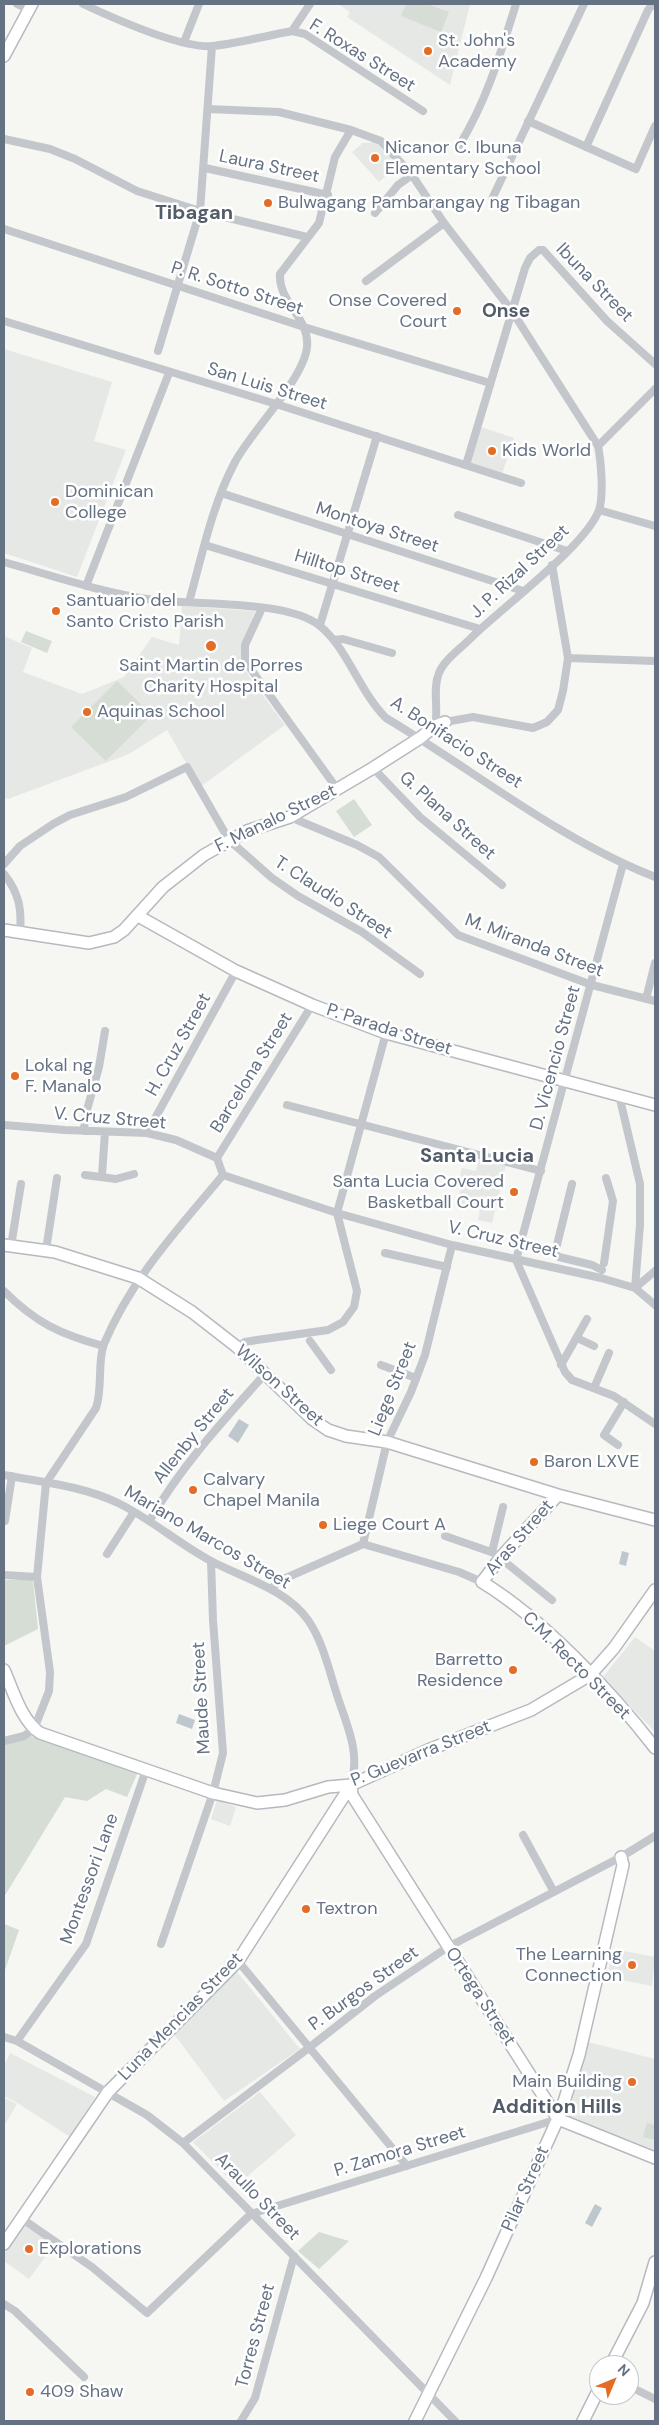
<!DOCTYPE html>
<html>
<head>
<meta charset="utf-8">
<style>
	body { margin:0 }
	#map { position:relative; width:659px; height:2425px; overflow:hidden; background:#f6f6f3; font-family:"DM Sans",sans-serif }
	canvas { display:block }
	.frame { position:absolute; inset:0; border:5px solid #657284; pointer-events:none }
	.north { position:absolute; left:589px; top:2355px; width:50px; height:50px; box-sizing:border-box; background:#fff; border:1px solid #c1c7ce; border-radius:50%; rotate:45deg; font-size:14px; font-weight:700; line-height:20px; text-align:center; color:#657284 }
	.north::after { content:''; display:block; margin:auto; width:18px; height:22px; background:#e56c24; clip-path:polygon(50% 0,100% 100%,50% 72%,0 100%) }
</style>
</head>
<body>
<div id="map">
<canvas width="659" height="2425"></canvas>
<div class="frame"></div>
<div class="north">N</div>
</div>
<script>
const context = document.querySelector('canvas').getContext('2d');
context.lineJoin = 'round';
function fillPath(path, color) {
  context.fillStyle = color;
  context.fill(path, 'evenodd');
}
function strokePath(path, color, width, dash) {
  context.strokeStyle = color;
  context.lineWidth = width;
  context.lineCap = dash ? 'butt' : 'round';
  context.setLineDash(dash || []);
  context.stroke(path);
}
function drawText(font, color, halo, rows, align = 'center') {
  context.font = font + ' "DM Sans",sans-serif';
  context.lineWidth = 5;
  context.setLineDash([]);
  context.textBaseline = 'middle';
  context.strokeStyle = halo;
  context.fillStyle = color;
  for (const [text, x, y, turn = 0] of rows) {
    context.save();
    context.translate(x, y);
    context.rotate((+turn || 0) * Math.PI / 180);
    context.textAlign = isNaN(turn) ? turn : align;
    if (halo) context.strokeText(text, 0, 0);
    context.fillText(text, 0, 0);
    context.restore();
  }
}
fillPath(new Path2D(`
	M338 4H470L450 85 347 17 350 12Z
	M378 142 397 165 379 182 352 152 363 143Z
	M4 349 112 382 94 441 126 450 77 577 4 553Z
	M481 427 514 438 502 474 469 463Z
	M182 606 255 611 242 648V663L250 678 285 725 200 787 167 730 129 754 8 799 4 798V636L32 648 23 672 82 694 124 677 152 637 179 645Z
	M479 1158 506 1165 492 1223 478 1220 480 1209 457 1203 462 1183 459 1181 462 1168 476 1171Z
	M635 1637 655 1651V1732L603 1677Z
	M217 1800 236 1807 230 1826 211 1819Z
	M613 1949 655 1957 652 1986 607 1977Z
	M237 1972 300 2049 224 2101 174 2034Z
	M588 2042 655 2059V2150L568 2116Z
	M10 2053 95 2097 70 2137 19 2104 4 2096V2066Z
	M260 2092 296 2135 236 2186 193 2142Z
	M4 2098 17 2104 4 2126Z
	M25 2224 54 2245 29 2279 4 2261V2254Z`), '#e6e8e6');
fillPath(new Path2D(`
	M406 4H427L449 12 441 32 401 16Z
	M26 631 52 641 47 653 21 642Z
	M117 681 152 715 106 761 71 727Z
	M354 799 372 825 354 837 336 811Z
	M4 1580H33L38 1629 4 1646Z
	M28 1735 138 1772 127 1797 106 1789 87 1801 65 1797 4 1897V1743Z
	M4 1924 19 1930 5 1970H4Z
	M647 2123 655 2125V2140L643 2137Z
	M319 2232 349 2241 319 2269 298 2251Z`), '#d6ddd4');
fillPath(new Path2D(`
	M239 1419 249 1425 238 1443 228 1436Z
	M622 1551 629 1553 626 1566 619 1564Z
	M179 1714 195 1720 192 1729 176 1723Z
	M595 2204 602 2208 592 2227 585 2223Z`), '#bfc7ce');
const secondary = new Path2D(`
	M4 56 32 4
	M138 916 236 971 312 1005 386 1033 655 1105
	M4 930 89 943 114 937 124 930 163 887 204 855 247 831 290 817 373 768 420 738 435 726 445 722
	M4 1245 55 1252 138 1278 192 1312 237 1347 312 1419 328 1430 346 1436 387 1442 558 1495 655 1520
	M558 1495 501 1557 482 1582C544 1620 611 1691 655 1748
	M4 1670C13 1690 21 1720 40 1733L213 1793 257 1803 285 1800 328 1787 351 1785 428 1750 531 1710 590 1675 614 1648 655 1590
	M351 1785 352 1795 558 2119 655 2158
	M4 2244 108 2092 238 1961 351 1785
	M611 2365 643 2303 655 2262
	M415 2421 486 2278 560 2114 579 2055 623 1865 621 1857
	M583 2421 599 2389`);
strokePath(secondary, '#b6b9bf', 14);
strokePath(new Path2D(`
	M17 4 29 10
	M83 4C113 18 181 49 213 46 239 43 266 36 292 31L305 34 423 111
	M292 31 310 4
	M184 42 199 4
	M208 109 279 112 351 130 381 141 412 175 444 223 512 311 598 446C601 461 604 495 599 510 586 546 500 609 470 639 460 649 444 660 439 673 432 689 439 709 435 726
	M528 121 636 169 655 126
	M4 139 50 149 75 159 137 191 200 211 307 237
	M459 146C487 100 500 55 516 4
	M586 147 648 10 653 4
	M205 168 328 195
	M492 199 584 4
	M375 213 398 185 412 175
	M4 229 304 327 490 383
	M366 281 444 223
	M4 321 276 404 521 483
	M158 351 200 211 212 46
	M598 446 655 389
	M466 465 525 268 530 258 539 250H543L607 321 655 364
	M221 493 523 591
	M599 510 655 526
	M458 515 567 551
	M205 545 480 629
	M4 562C53 576 103 593 154 600 196 605 289 600 320 626 348 649 359 691 386 718 475 771 558 839 655 877
	M86 586 169 373
	M189 602C202 556 212 505 235 462 252 430 304 379 307 347 310 318 278 302 280 274L319 223 335 157 351 130
	M262 608 245 645V661L338 790
	M320 625 377 436
	M334 640 343 639 392 653
	M568 658 655 661
	M445 722 473 717 533 728 547 722 558 710 563 691 568 658 552 565
	M373 768 420 817 502 885
	M290 817 357 845 379 857 458 935 592 985 655 1001
	M4 864 20 846 53 824 70 815 126 797 187 767 229 840 272 878 298 896 362 932 420 974
	M4 874C19 893 22 909 20 933
	M646 999 655 963
	M619 1095 640 1184V1225L635 1288
	M287 1105 541 1171
	M4 1125 65 1130 147 1133 176 1140 217 1158 223 1175 337 1213 452 1245 601 1278 635 1288 655 1305
	M84 1131 85 1117 99 1067 105 1031
	M147 1133 236 971
	M217 1158 312 1005
	M85 1175 116 1179 134 1174
	M102 1175 105 1132
	M572 1184 555 1253 559 1257 592 1265 602 1270
	M11 1246 21 1184
	M46 1250 57 1178
	M385 1253 447 1267
	M516 1260 623 864
	M516 1260 565 1372 572 1380 614 1396 655 1424
	M604 1263 613 1201 606 1178
	M635 1288 655 1271
	M4 1291C36 1323 60 1334 103 1346
	M577 1338 594 1346
	M310 1341 331 1370
	M237 1347 245 1342 257 1340 328 1330 343 1322 354 1307 357 1291 337 1213 386 1033
	M381 1365 416 1378
	M561 1365 587 1319
	M594 1388 609 1353
	M618 1445 604 1435 624 1402
	M4 1475C41 1482 83 1486 118 1503 151 1519 179 1544 211 1561 243 1578 286 1589 308 1620 324 1643 330 1675 339 1701 349 1730 360 1755 351 1785
	M150 1520C182 1465 223 1421 265 1374
	M5 1521 12 1476
	M445 1536 494 1553 552 1600
	M363 1544 387 1442 411 1392 425 1355 452 1245
	M492 1552 503 1507
	M107 1554 134 1512
	M4 1575 37 1577
	M271 1589 279 1581 363 1544 459 1572 482 1582
	M4 1741 24 1736 34 1729 49 1691 50 1672 37 1577 46 1483 96 1408C103 1388 97 1362 104 1344 131 1279 178 1229 223 1175
	M523 1835 554 1892
	M161 1944 213 1793 223 1753 213 1620 211 1561
	M238 1961 407 2166
	M4 2037 17 2041 147 2115 183 2143 455 2421
	M17 2041 86 1944 146 1770
	M183 2143 310 2047 375 1996 448 1947 621 1857 655 1836
	M21 2218 92 2267 147 2313 251 2214 558 2119
	M4 2304 15 2311 84 2377
	M629 2386 655 2399
	M241 2421 255 2398 294 2256`), '#c3c6ca', 8);
strokePath(secondary, '#fff', 11);
for (const [x, y, r, color] of [
	[428,51,5,"#e56c24"],
	[375,158,5,"#e56c24"],
	[268,203,5,"#e56c24"],
	[457,311,5,"#e56c24"],
	[492,451,5,"#e56c24"],
	[55,502,5,"#e56c24"],
	[56,611,5,"#e56c24"],
	[211,646,6,"#e56c24"],
	[87,712,5,"#e56c24"],
	[15,1076,5,"#e56c24"],
	[514,1192,5,"#e56c24"],
	[534,1462,5,"#e56c24"],
	[193,1490,5,"#e56c24"],
	[323,1525,5,"#e56c24"],
	[513,1670,5,"#e56c24"],
	[306,1909,5,"#e56c24"],
	[632,1965,5,"#e56c24"],
	[632,2082,5,"#e56c24"],
	[29,2249,5,"#e56c24"],
	[30,2392,5,"#e56c24"]
]) {
  const dot = new Path2D();
  dot.arc(x, y, r, 0, 2 * Math.PI);
  context.fillStyle = color;
  context.fill(dot);
  strokePath(dot, '#fff', 2);
}
drawText('18px', '#657284', '#fff', [
	["St. John's",438,41],
	["Academy",438,62],
	["Nicanor C. Ibuna",385,148],
	["Elementary School",385,169],
	["Bulwagang Pambarangay ng Tibagan",278,203],
	["Onse Covered",447,301,"right"],
	["Court",447,322,"right"],
	["Kids World",502,451],
	["Dominican",65,492],
	["College",65,513],
	["Santuario del",66,601],
	["Santo Cristo Parish",66,622],
	["Saint Martin de Porres",211,666,"center"],
	["Charity Hospital",211,687,"center"],
	["Aquinas School",97,712],
	["Lokal ng",25,1066],
	["F. Manalo",25,1087],
	["Santa Lucia Covered",504,1182,"right"],
	["Basketball Court",504,1203,"right"],
	["Baron LXVE",544,1462],
	["Calvary",203,1480],
	["Chapel Manila",203,1501],
	["Liege Court A",333,1525],
	["Barretto",503,1660,"right"],
	["Residence",503,1681,"right"],
	["Textron",316,1909],
	["The Learning",622,1955,"right"],
	["Connection",622,1976,"right"],
	["Main Building",622,2082,"right"],
	["Explorations",39,2249],
	["409 Shaw",40,2392]
], 'left');
drawText('18px', '#657284', '#fff', [
	["F. Roxas Street",362,56,32],
	["Laura Street",269,167,12],
	["Ibuna Street",594,283,46],
	["P. R. Sotto Street",237,289,18],
	["San Luis Street",267,387,17],
	["Montoya Street",377,528,18],
	["Hilltop Street",347,572,17],
	["J. P. Rizal Street",520,572,-43],
	["A. Bonifacio Street",456,743,33],
	["G. Plana Street",447,816,42],
	["F. Manalo Street",276,819,-26],
	["T. Claudio Street",333,898,33],
	["M. Miranda Street",534,946,21],
	["P. Parada Street",389,1030,18],
	["H. Cruz Street",179,1045,-61],
	["D. Vicencio Street",556,1058,-75],
	["Barcelona Street",252,1073,-58],
	["V. Cruz Street",110,1119,5],
	["V. Cruz Street",503,1240,13],
	["Wilson Street",279,1386,42],
	["Liege Street",393,1389,-68],
	["Allenby Street",194,1436,-51],
	["Mariano Marcos Street",207,1538,30],
	["Aras Street",520,1538,-49],
	["C.M. Recto Street",576,1666,45],
	["Maude Street",202,1698,-93],
	["P. Guevarra Street",421,1754,-22],
	["Montessori Lane",90,1879,-70],
	["P. Burgos Street",364,1989,-36],
	["Ortega Street",480,1997,57],
	["Luna Mencias Street",181,2017,-46],
	["P. Zamora Street",400,2152,-17],
	["Pilar Street",526,2189,-66],
	["Araullo Street",257,2197,46],
	["Torres Street",256,2336,-75]
]);
drawText('bold 19px', '#535c69', '#fff', [
	["Onse",506,312]
]);
drawText('bold 20px', '#535c69', '#fff', [
	["Tibagan",194,214],
	["Santa Lucia",477,1157],
	["Addition Hills",557,2108]
]);
</script>
</body>
</html>
